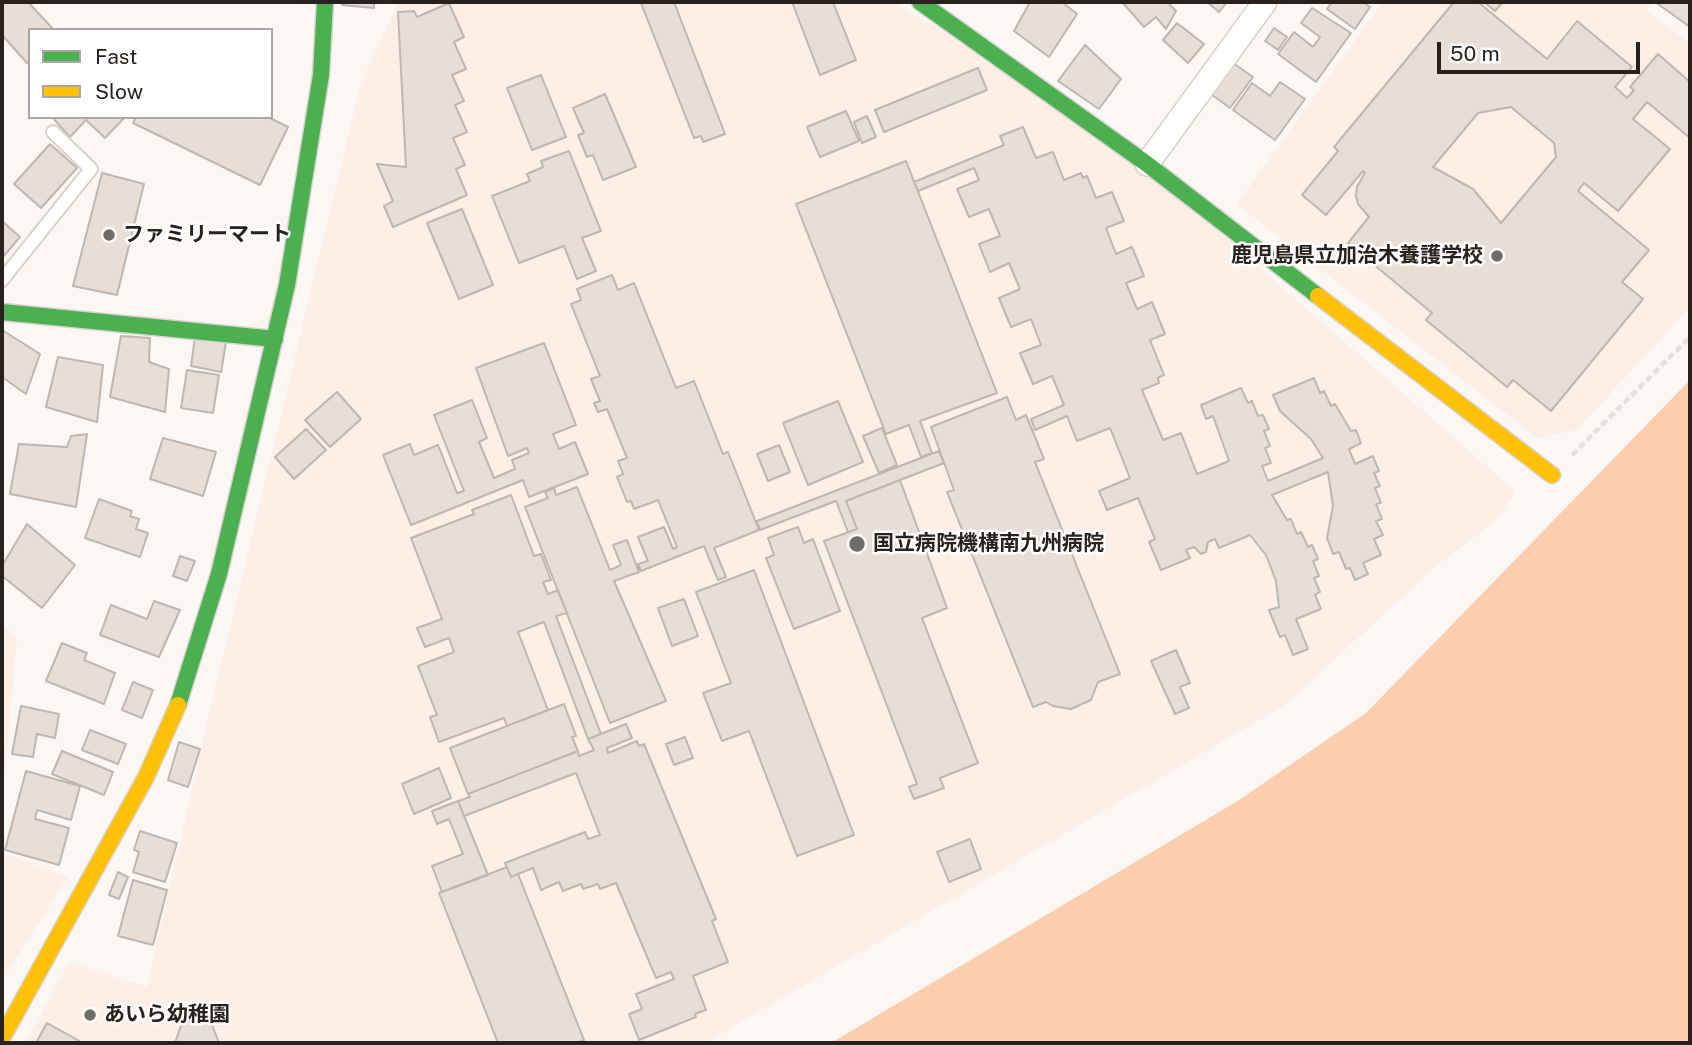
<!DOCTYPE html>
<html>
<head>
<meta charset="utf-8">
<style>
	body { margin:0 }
	#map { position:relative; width:1692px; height:1045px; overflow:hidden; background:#fbf7f4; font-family:"Public Sans",sans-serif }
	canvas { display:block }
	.frame { position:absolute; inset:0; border:4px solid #28211d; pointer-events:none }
	.legend { position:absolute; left:28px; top:28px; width:245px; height:91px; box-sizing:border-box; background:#fff; border:2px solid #a9a6a5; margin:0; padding:9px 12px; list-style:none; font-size:21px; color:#28211d }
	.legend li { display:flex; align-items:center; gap:14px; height:35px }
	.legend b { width:35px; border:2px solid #a9a6a5 }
	.scale { position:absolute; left:1437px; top:42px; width:203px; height:32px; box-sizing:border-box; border:4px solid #28211d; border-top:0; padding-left:9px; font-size:21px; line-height:24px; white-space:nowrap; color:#28211d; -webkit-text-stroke:5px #fff; paint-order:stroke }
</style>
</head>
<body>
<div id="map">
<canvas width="1692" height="1045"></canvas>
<div class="frame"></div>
<ul class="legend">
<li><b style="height:9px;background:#4caf50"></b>Fast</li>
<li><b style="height:9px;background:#ffc107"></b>Slow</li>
</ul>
<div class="scale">50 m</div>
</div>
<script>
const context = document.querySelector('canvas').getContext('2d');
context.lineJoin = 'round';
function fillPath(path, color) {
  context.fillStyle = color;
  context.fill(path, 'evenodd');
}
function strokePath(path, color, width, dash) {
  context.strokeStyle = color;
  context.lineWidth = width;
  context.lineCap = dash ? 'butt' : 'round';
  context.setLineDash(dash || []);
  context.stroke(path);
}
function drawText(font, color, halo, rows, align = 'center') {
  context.font = font + ' "Public Sans","Noto Sans JP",sans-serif';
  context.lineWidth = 5;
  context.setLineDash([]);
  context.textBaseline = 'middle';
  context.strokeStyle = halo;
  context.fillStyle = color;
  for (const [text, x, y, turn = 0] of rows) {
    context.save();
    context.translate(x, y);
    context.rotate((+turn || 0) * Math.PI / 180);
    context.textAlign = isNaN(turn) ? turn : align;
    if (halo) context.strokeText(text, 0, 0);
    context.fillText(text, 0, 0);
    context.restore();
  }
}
fillPath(new Path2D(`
	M398 2H894L1019 80 1170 189 1516 492 1495 521 1434 568 1285 705 705 1043H25L69 962 147 987 207 723 360 86Z
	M1383 2H1652L1647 11 1690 43V307L1577 430 1537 438 1237 204Z
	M2 624 17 638 2 801Z
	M2 853 68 877 2 981Z`), '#fdefe6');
fillPath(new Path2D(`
	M1690 380V1043H831L1236 802 1366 713Z`), '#fcceaf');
const building = new Path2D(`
	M2 2H28L54 30H30V60L27 63 2 35Z
	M343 2H374V8L342 5Z
	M674 2 725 134 703 142 701 136 694 138 641 3Z
	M792 2H833L856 60 820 75Z
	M1030 2H1062L1077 14 1049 57 1014 31Z
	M1122 2H1167L1176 11 1166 29 1156 17 1144 27Z
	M1207 2H1227L1219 12Z
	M1332 2H1363L1370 7 1355 29 1327 9Z
	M1454 2H1478L1547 59 1577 21 1632 67 1615 87 1627 98 1634 90 1630 87 1658 54 1690 82V138L1647 102 1633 119 1670 149 1618 211 1584 183 1578 191 1649 250 1622 282 1643 299 1551 411 1513 380 1507 387 1426 320 1432 313 1348 243 1369 217 1358 204 1356 196 1357 187 1365 173 1363 171 1326 215 1302 195 1338 151 1334 147ZM1511 107 1554 143 1556 157 1501 223 1473 189 1433 167 1478 113Z
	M1484 2H1503L1495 11Z
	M1660 2H1690V27L1658 4Z
	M449 3 464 37 454 42 466 69 452 75 464 101 455 105 467 132 453 138 465 165 456 169 467 195 393 227 384 206 393 201 377 164 406 167 398 12 414 11 417 17Z
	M1312 8 1351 33 1316 82 1278 54 1294 32 1313 47 1320 37 1301 23Z
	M1177 23 1204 44 1188 63 1163 40Z
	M1274 28 1287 37 1278 50 1265 41Z
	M1085 45 1121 79 1099 109 1058 81Z
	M1230 61 1253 77 1230 108 1208 92Z
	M978 68 987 90 884 132 875 110Z
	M541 75 566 137 532 150 507 88Z
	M1280 82 1305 99 1275 140 1233 110 1252 83 1270 96Z
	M605 94 636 167 603 180 593 155 587 157 578 135 584 133 573 108Z
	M846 111 859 141 820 157 807 127Z
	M867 116 876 137 862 143 854 122Z
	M52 117H125L105 138 86 120 70 137Z
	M136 117H268L288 127 260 185 133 123Z
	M1023 127 1036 158 1053 152 1064 180 1081 173 1083 178 1087 176 1096 198 1112 192 1124 221 1106 228 1116 254 1132 247 1144 276 1126 283 1137 309 1152 302 1165 334 1150 340 1164 375 1158 378 1159 383 1142 390 1163 440 1181 433 1197 474 1229 461 1213 416 1206 419 1201 405 1241 388 1248 403 1252 401 1258 416 1263 415 1269 429 1264 431 1270 446 1265 448 1271 463 1262 466 1268 481 1323 458 1311 439 1280 411 1273 395 1314 378 1320 393 1324 391 1331 406 1335 404 1351 431 1356 430 1361 443 1349 449 1355 464 1373 456 1379 471 1374 473 1380 486 1375 488 1381 503 1376 504 1382 519 1376 521 1383 535 1374 539 1381 555 1363 563 1368 574 1355 580 1350 568 1346 569 1339 552 1333 554 1327 538 1333 506 1328 472 1272 495 1287 520 1291 519 1297 534 1301 532 1308 547 1312 545 1318 559 1313 561 1319 576 1314 578 1320 592 1315 595 1321 609 1296 619 1308 649 1293 655 1285 635 1280 637 1269 610 1279 607 1276 581 1266 555 1250 535 1219 548 1215 539 1208 542 1206 552 1201 554 1194 547 1186 550 1190 558 1161 570 1149 542 1155 539 1138 498 1107 510 1099 491 1130 478 1110 428 1077 441 1067 416 1035 430 1031 419 1064 405 1052 376 1033 384 1020 353 1041 345 1031 319 1011 327 999 298 1020 289 1009 263 990 272 979 244 1000 236 989 209 969 217 957 189 979 180 974 168 918 191 914 182 1004 145 1000 136Z
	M50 144 77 168 41 208 14 184Z
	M569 151 601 231 582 238 596 271 577 279 564 246 519 263 492 196 530 181 527 174 543 167 541 161Z
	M906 161 997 393 920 421 932 453 921 457 909 425 886 434 796 204Z
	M102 173 144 184 117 295 73 286Z
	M462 209 493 285 459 299 427 223Z
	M2 221 20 237 2 258Z
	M612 275 618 290 634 283 676 388 694 381 723 454 728 452 759 530 714 548 726 577 718 580 704 546 641 571 638 564 648 561 638 537 664 527 673 549 677 547 658 500 634 509 631 501 627 502 617 477 623 474 618 461 627 458 607 409 598 412 594 403 600 401 591 379 600 376 571 304 581 300 577 289Z
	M2 330 40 354 26 394 2 377Z
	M121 336 150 338 149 362 169 369 165 412 110 397Z
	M195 337 226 342 221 372 191 366Z
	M544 343 576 425 553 434 559 449 575 442 588 474 529 497 523 480 411 525 383 455 410 444 414 455 438 445 457 493 464 491 434 415 472 400 487 438 479 442 494 478 515 469 512 460 529 453 527 448 508 456 476 368Z
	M58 357 103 365 97 422 46 407Z
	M187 370 219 375 213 413 181 408Z
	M337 392 361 419 330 447 305 420Z
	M1007 397 1016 420 1026 415 1044 459 1035 462 1120 674 1098 682 1091 700 1071 709 1053 706 1046 702 1033 707 947 492 954 490 931 427Z
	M838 401 863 462 808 485 783 423Z
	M882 428 897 465 879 473 863 436Z
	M306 429 326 450 294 479 275 457Z
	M87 434 76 507 10 494 19 444 67 447 71 436Z
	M163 438 216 452 203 496 150 479Z
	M779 445 790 472 768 481 757 454Z
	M939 451 944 463 846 501 857 529 848 532 836 501 760 530 757 521Z
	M900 480 947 608 922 618 978 763 940 778 944 788 914 799 909 787 917 784 824 541 857 529 846 501Z
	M577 487 610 570 621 565 613 545 627 540 639 572 614 581 666 701 610 723 525 507 548 498 545 492 554 488 556 495Z
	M511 495 534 556 541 554 551 580 543 582 548 594 558 590 567 613 556 616 601 734 588 739 544 622 518 632 548 710 507 726 504 718 439 742 430 717 437 715 418 666 454 652 449 638 425 647 417 628 442 619 411 538 474 514 472 510Z
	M99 499 132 511 130 516 139 519 136 529 148 533 140 557 85 538Z
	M27 524 75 565 42 608 2 576V566Z
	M798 527 804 543 813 539 840 611 794 629 766 558 774 555 768 538Z
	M180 556 195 561 187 581 173 576Z
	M754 570 854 835 797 856 749 731 722 741 703 693 731 683 696 592Z
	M684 599 698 636 672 646 658 608Z
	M154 601 180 610 159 657 100 635 111 605 147 619Z
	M62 643 87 653 84 660 115 673 104 704 46 681Z
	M1176 650 1190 683 1180 687 1189 708 1175 714 1151 661Z
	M133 682 153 690 142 718 122 710Z
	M564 704 576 736 572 737 578 751 468 794 450 748Z
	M21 706 59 714 55 738 37 734 33 757 12 754Z
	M626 724 632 738 607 748 608 753 637 741 639 746 644 744 716 919 712 921 728 962 693 976 706 1010 695 1014 696 1017 639 1040 629 1014 642 1009 636 994 674 979 671 972 656 978 616 883 600 889 598 884 583 889 581 884 563 891 559 882 541 890 533 868 511 877 505 863 585 832 588 839 600 835 576 773 464 816 458 801 470 797 468 794 578 751 579 756 594 750 588 739Z
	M90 730 126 744 118 764 82 750Z
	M685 737 693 758 674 765 666 744Z
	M179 742 200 749 188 787 168 780Z
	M62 751 113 772 104 795 52 774Z
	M439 768 451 798 414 814 402 784Z
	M26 771 80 786 71 820 37 810 35 819 69 828 59 865 5 850Z
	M458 801 488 875 442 892 432 866 463 854 449 819 437 824 432 811Z
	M140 831 177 843 165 882 133 872 139 852 134 850Z
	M970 839 981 869 949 882 937 852Z
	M507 867 511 877 518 874 584 1040 576 1043H498L439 893Z
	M118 872 128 877 119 899 109 895Z
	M133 880 167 890 153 945 118 936Z
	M207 1012 219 1043H175L183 1020 191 1023 193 1018Z
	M47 1023 83 1043H36Z`);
fillPath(building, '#e9ded6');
strokePath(building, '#bcb7b3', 2);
const lane = new Path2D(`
	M2 280 91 169 53 132`);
const street = new Path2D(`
	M1147 164 1265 2`);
const fast = new Path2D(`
	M920 2 1147 164 1318 296
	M2 312 275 339
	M178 705 219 574 287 285 321 75 325 2`);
const slow = new Path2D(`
	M1318 296 1552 475
	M2 1038 146 777 178 705`);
strokePath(lane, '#d8d3cf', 16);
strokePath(street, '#d8d3cf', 26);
strokePath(fast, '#d8d3cf', 19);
strokePath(slow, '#d8d3cf', 19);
strokePath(new Path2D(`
	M1572 455 1690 337`), '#e2e1e0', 4.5, [7, 3.5]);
strokePath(lane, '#fefefd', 12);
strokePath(street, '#fefefd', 23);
strokePath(fast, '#4caf50', 16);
strokePath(slow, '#ffc107', 16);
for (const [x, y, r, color] of [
	[109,235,7,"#726c68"],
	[1497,256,7,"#726c68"],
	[857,544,9,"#726c68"],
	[90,1015,7,"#726c68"]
]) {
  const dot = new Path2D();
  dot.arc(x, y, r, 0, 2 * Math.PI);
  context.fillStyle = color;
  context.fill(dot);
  strokePath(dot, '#fff', 2.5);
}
drawText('bold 21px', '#28211d', '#fff', [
	["ファミリーマート",123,235],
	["鹿児島県立加治木養護学校",1483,256,"right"],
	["国立病院機構南九州病院",873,544],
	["あいら幼稚園",104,1015]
], 'left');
</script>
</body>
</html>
